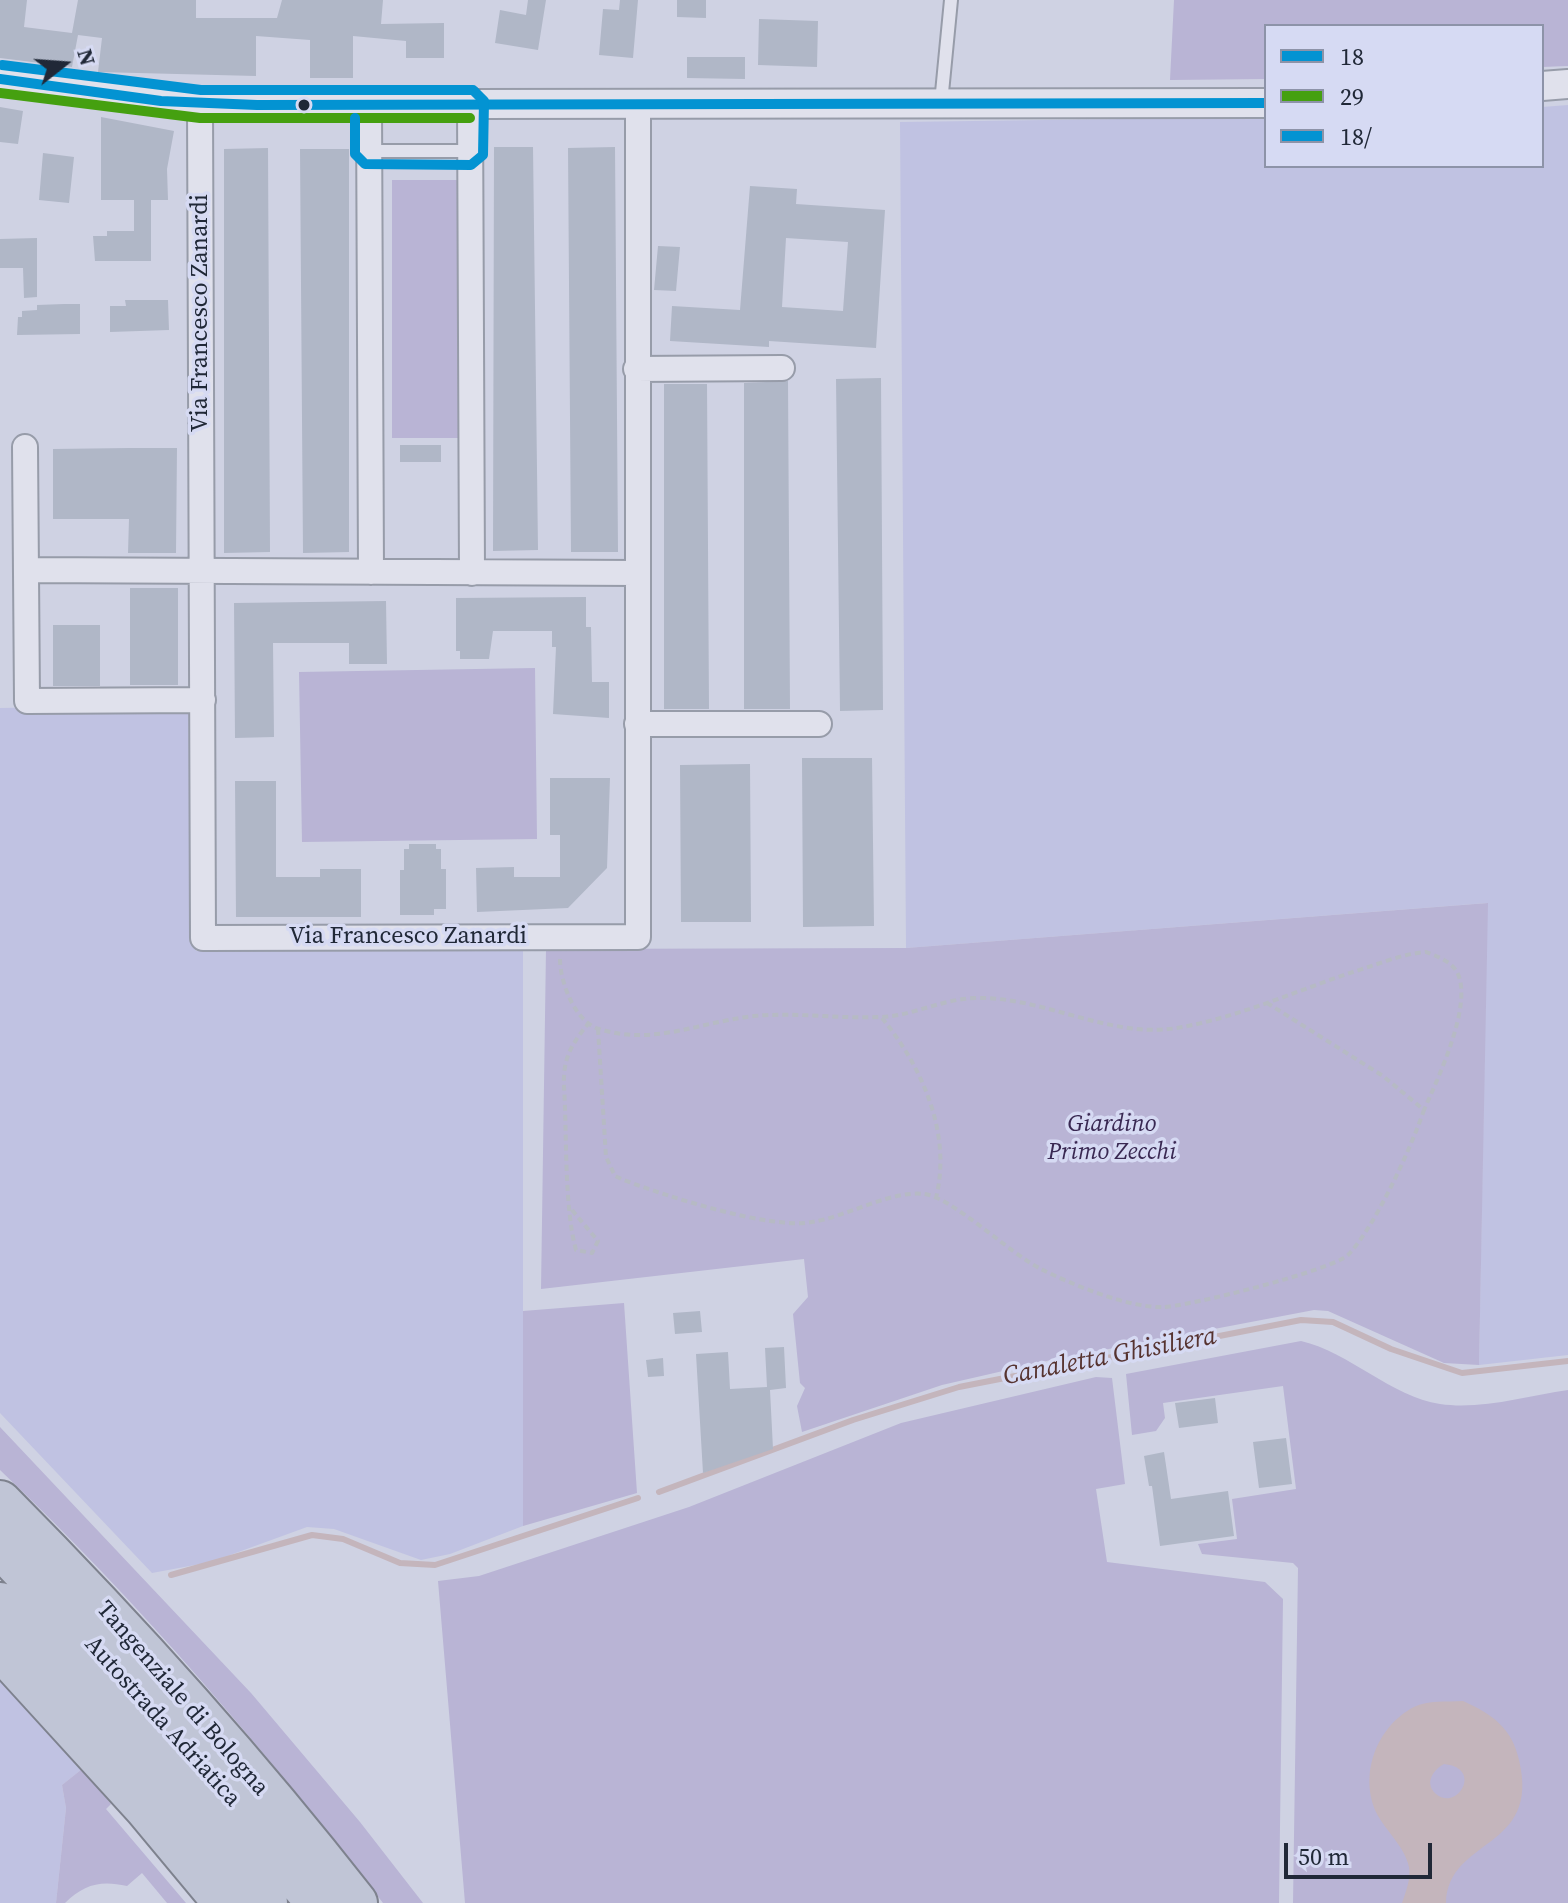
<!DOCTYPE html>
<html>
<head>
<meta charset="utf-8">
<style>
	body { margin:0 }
	#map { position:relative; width:1568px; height:1903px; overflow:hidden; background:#cfd2e3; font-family:"Source Serif 4",serif }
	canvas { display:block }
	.legend { position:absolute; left:1264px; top:24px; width:280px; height:144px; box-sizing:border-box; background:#d6daf3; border:2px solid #8d93a8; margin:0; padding:10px 14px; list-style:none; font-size:24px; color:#202837 }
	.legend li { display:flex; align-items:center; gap:16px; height:40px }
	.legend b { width:40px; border:2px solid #8d93a8 }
	.north { position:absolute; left:24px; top:24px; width:80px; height:80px; -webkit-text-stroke:6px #d6daf3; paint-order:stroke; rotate:73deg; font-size:22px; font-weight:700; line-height:32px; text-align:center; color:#202837 }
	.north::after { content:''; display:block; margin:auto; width:28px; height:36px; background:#202837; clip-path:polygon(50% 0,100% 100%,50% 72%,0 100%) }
	.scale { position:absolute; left:1284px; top:1843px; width:148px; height:36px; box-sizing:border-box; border:4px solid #202837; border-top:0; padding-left:10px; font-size:24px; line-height:28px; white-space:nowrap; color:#202837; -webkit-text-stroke:6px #d6daf3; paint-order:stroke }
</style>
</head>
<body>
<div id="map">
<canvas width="1568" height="1903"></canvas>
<ul class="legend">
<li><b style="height:10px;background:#0393d2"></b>18</li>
<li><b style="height:10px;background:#45a010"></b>29</li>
<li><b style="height:10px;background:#0393d2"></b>18/</li>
</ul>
<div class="north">N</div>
<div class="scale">50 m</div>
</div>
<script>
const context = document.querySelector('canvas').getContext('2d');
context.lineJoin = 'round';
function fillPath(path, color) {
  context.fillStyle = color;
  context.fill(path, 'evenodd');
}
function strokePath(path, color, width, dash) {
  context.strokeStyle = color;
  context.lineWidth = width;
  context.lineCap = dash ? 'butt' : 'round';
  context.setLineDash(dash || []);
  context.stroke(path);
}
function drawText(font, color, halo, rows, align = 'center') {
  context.font = font + ' "Source Serif 4",serif';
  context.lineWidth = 7;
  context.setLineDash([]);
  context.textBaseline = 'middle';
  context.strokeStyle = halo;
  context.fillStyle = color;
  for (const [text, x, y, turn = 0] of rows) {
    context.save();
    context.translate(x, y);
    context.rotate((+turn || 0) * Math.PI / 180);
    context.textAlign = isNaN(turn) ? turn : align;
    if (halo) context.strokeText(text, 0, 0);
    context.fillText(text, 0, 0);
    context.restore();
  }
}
fillPath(new Path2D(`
	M1568 105V1355L1479 1365 1487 903 906 948 900 122 1266 117V166H1542V107Z
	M192 705 196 951 523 947V1526L450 1554 421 1560 334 1529 307 1527 211 1562 152 1573 0 1413V708Z
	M0 1677 82 1769 62 1785 66 1808 56 1903H0Z`), '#c0c2e2');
fillPath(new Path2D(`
	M1174 0H1568V66L1542 67V26H1266V79L1170 80Z
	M392 180H466V438H392Z
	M535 668 537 839 302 842 299 672Z
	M1488 903 1479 1365 1444 1363 1328 1311 1314 1310 1051 1360 942 1385 802 1432 797 1406 805 1388 800 1383 793 1314 808 1297 804 1259 541 1289 546 949 906 948Z
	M624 1303 637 1493 523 1526V1311Z
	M1301 1341C1349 1352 1392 1397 1440 1404 1481 1410 1527 1396 1568 1390V1903H1293L1298 1568 1293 1563 1202 1554 1198 1544 1237 1539 1232 1499 1296 1489 1283 1386 1163 1403 1165 1418 1156 1431 1132 1435 1126 1374Z
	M1096 1377 1112 1378 1125 1484 1096 1489 1107 1562 1265 1582 1283 1599 1279 1903H465L438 1581 479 1576 689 1507 901 1423Z
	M0 1427 251 1693 360 1822 423 1903H383C266 1751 139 1602 0 1470Z
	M82 1769 111 1804 106 1809 186 1903H167L142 1873 127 1886C101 1880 84 1884 65 1903H56L66 1808 62 1785Z`), '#b9b4d5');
fillPath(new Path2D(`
	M1463 1701C1492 1714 1512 1728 1519 1760 1541 1851 1448 1837 1446 1903H1402C1406 1891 1411 1879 1409 1867 1405 1847 1386 1831 1377 1814 1358 1775 1377 1726 1414 1707 1428 1700 1447 1702 1463 1701ZM1444 1764C1484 1768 1457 1812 1436 1794 1424 1783 1433 1770 1444 1764Z`), '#c4b5bc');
strokePath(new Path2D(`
	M659 1492 853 1420 959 1387 1301 1320 1333 1322 1391 1349 1462 1373 1568 1361
	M171 1575 312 1535 343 1539 400 1563 435 1565 638 1498`), '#c4b5bc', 6);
fillPath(new Path2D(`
	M0 0H27L24 27 72 33 78 0H196V18H277L282 0H383L381 24 444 23V58H406V41L353 36V78H310V40L256 36V76L98 72 102 38 78 35 72 67 0 58Z
	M528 0H546L538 50 495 43 500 10 526 15Z
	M620 0H638L633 58 599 55 603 9 619 10Z
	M677 0H706V18L677 17Z
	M759 19 818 21 817 67 758 65Z
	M687 57H745V79L687 78Z
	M0 107 23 111 18 144 0 142Z
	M101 117 174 131 167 169 168 200H151V261H95L93 236H107V231H134V200H101Z
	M494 147H533L538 550 493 551Z
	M615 147 618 552H571L568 148Z
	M268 148 270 552 224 553V149Z
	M300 149H349V552L303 553Z
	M43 153 74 157 69 203 39 200Z
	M750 186 797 189 796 204 885 210 876 348 769 341V347L670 341 672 306 740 310ZM786 238 848 242 843 311 782 307Z
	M37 238V297L24 298 23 268H0V239Z
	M658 246 680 247 676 291 654 290Z
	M125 300H168L169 330 110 332V306H126Z
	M64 304H80V334L17 335 18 317H22V311L37 310V305Z
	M881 378 883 710 840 711 836 379Z
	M788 381 790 709H744V383Z
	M664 384H707L709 709H664Z
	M400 445H441V462H400Z
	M129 448H177L176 553H128L129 519H53V449Z
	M130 588H178V685H130Z
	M586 597V627H591L592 682H609V718L553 714 556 647H552V631H493L489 659H460V651H456V598Z
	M386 601 387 664H349V643H273L274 737 235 738 234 603Z
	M53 625H100V686H53Z
	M802 758H872L874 926 803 927Z
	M750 764 751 922H681L680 765Z
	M550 778H610L607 868 568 908 477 912 476 868 514 867V877H560V835H550Z
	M235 781H276V877H320V869H361V917H236Z
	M409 844H436V849H441V869H446V909H434V915H400V870H404V849H409Z
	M700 1311 702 1332 675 1334 673 1313Z
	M784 1347 786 1388 770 1390 773 1449 703 1473 696 1354 728 1352 730 1389 767 1387 765 1348Z
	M663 1358 664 1376 648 1377 646 1360Z
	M1215 1398 1218 1423 1179 1428 1175 1403Z
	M1286 1438 1292 1484 1259 1488 1253 1442Z
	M1164 1452 1171 1499 1228 1491 1234 1536 1160 1546 1152 1486H1149L1144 1456Z`), '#b0b7c7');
const service = new Path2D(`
	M941 103 951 0
	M369 151H470`);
const minor = new Path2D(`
	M200 104 203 938 638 937V104
	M470 104 472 573
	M369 105 371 572
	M636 369 782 368
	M25 447 27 701 203 700
	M27 570 637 573
	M637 724H819`);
const tertiary = new Path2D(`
	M1542 86 1568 84
	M470 104 1266 103`);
const secondary = new Path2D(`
	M0 79 200 104H470`);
const motorway = new Path2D(`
	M0 1502C126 1629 246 1762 356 1903
	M0 1546 136 1690 318 1903
	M0 1604 111 1722 266 1903
	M0 1648 146 1808 225 1903`);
strokePath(service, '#979ca9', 16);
strokePath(minor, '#979ca9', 28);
strokePath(tertiary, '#979ca9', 32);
strokePath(secondary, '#888c98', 36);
strokePath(motorway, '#7e828e', 46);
strokePath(new Path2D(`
	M560 959C560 982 575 1022 599 1029 655 1046 699 1022 754 1016 795 1012 839 1019 881 1017 912 1016 942 999 975 998 1043 996 1109 1039 1177 1028 1237 1018 1298 990 1356 971 1379 964 1401 954 1426 952 1436 956 1451 961 1457 972 1474 1004 1437 1080 1424 1110
	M882 1018C922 1067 952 1133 936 1198
	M598 1029 606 1157 615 1176 624 1180C666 1196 770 1230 812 1222 846 1217 891 1190 924 1194 952 1197 1009 1253 1041 1269 1071 1284 1128 1308 1162 1307 1187 1307 1333 1270 1348 1255 1375 1227 1411 1148 1424 1110L1383 1076 1264 1001
	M572 1210 598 1241 592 1253 576 1250C564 1207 567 1133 564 1086 563 1058 571 1045 588 1024`), '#b6bac4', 4, [6, 4]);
strokePath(service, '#e0e1ec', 12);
strokePath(minor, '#e0e1ec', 24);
strokePath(tertiary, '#e0e1ec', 28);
strokePath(secondary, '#e0e1ec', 32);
strokePath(motorway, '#c0c5d6', 42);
strokePath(new Path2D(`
	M0 79 161 101 257 105 1266 103`), '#0393d2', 10);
strokePath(new Path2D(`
	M0 93 200 118H470`), '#45a010', 10);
strokePath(new Path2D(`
	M2 65 201 90H473L484 101 483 155 471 165 365 164 355 154V118`), '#0393d2', 10);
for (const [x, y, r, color] of [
	[304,105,7,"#202837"]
]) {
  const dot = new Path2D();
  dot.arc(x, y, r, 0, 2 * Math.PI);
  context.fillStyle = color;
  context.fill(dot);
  strokePath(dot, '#d6daf3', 3);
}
drawText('24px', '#202837', '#d6daf3', [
	["Via Francesco Zanardi",201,313,-90],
	["Via Francesco Zanardi",408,937],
	["Tangenziale di Bologna",182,1699,49],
	["Autostrada Adriatica",162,1722,48]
]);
drawText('italic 24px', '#392852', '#d6daf3', [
	["Giardino",1112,1125],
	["Primo Zecchi",1112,1153]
]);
drawText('italic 26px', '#563330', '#d6daf3', [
	["Canaletta Ghisiliera",1110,1357,-11]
]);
</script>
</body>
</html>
